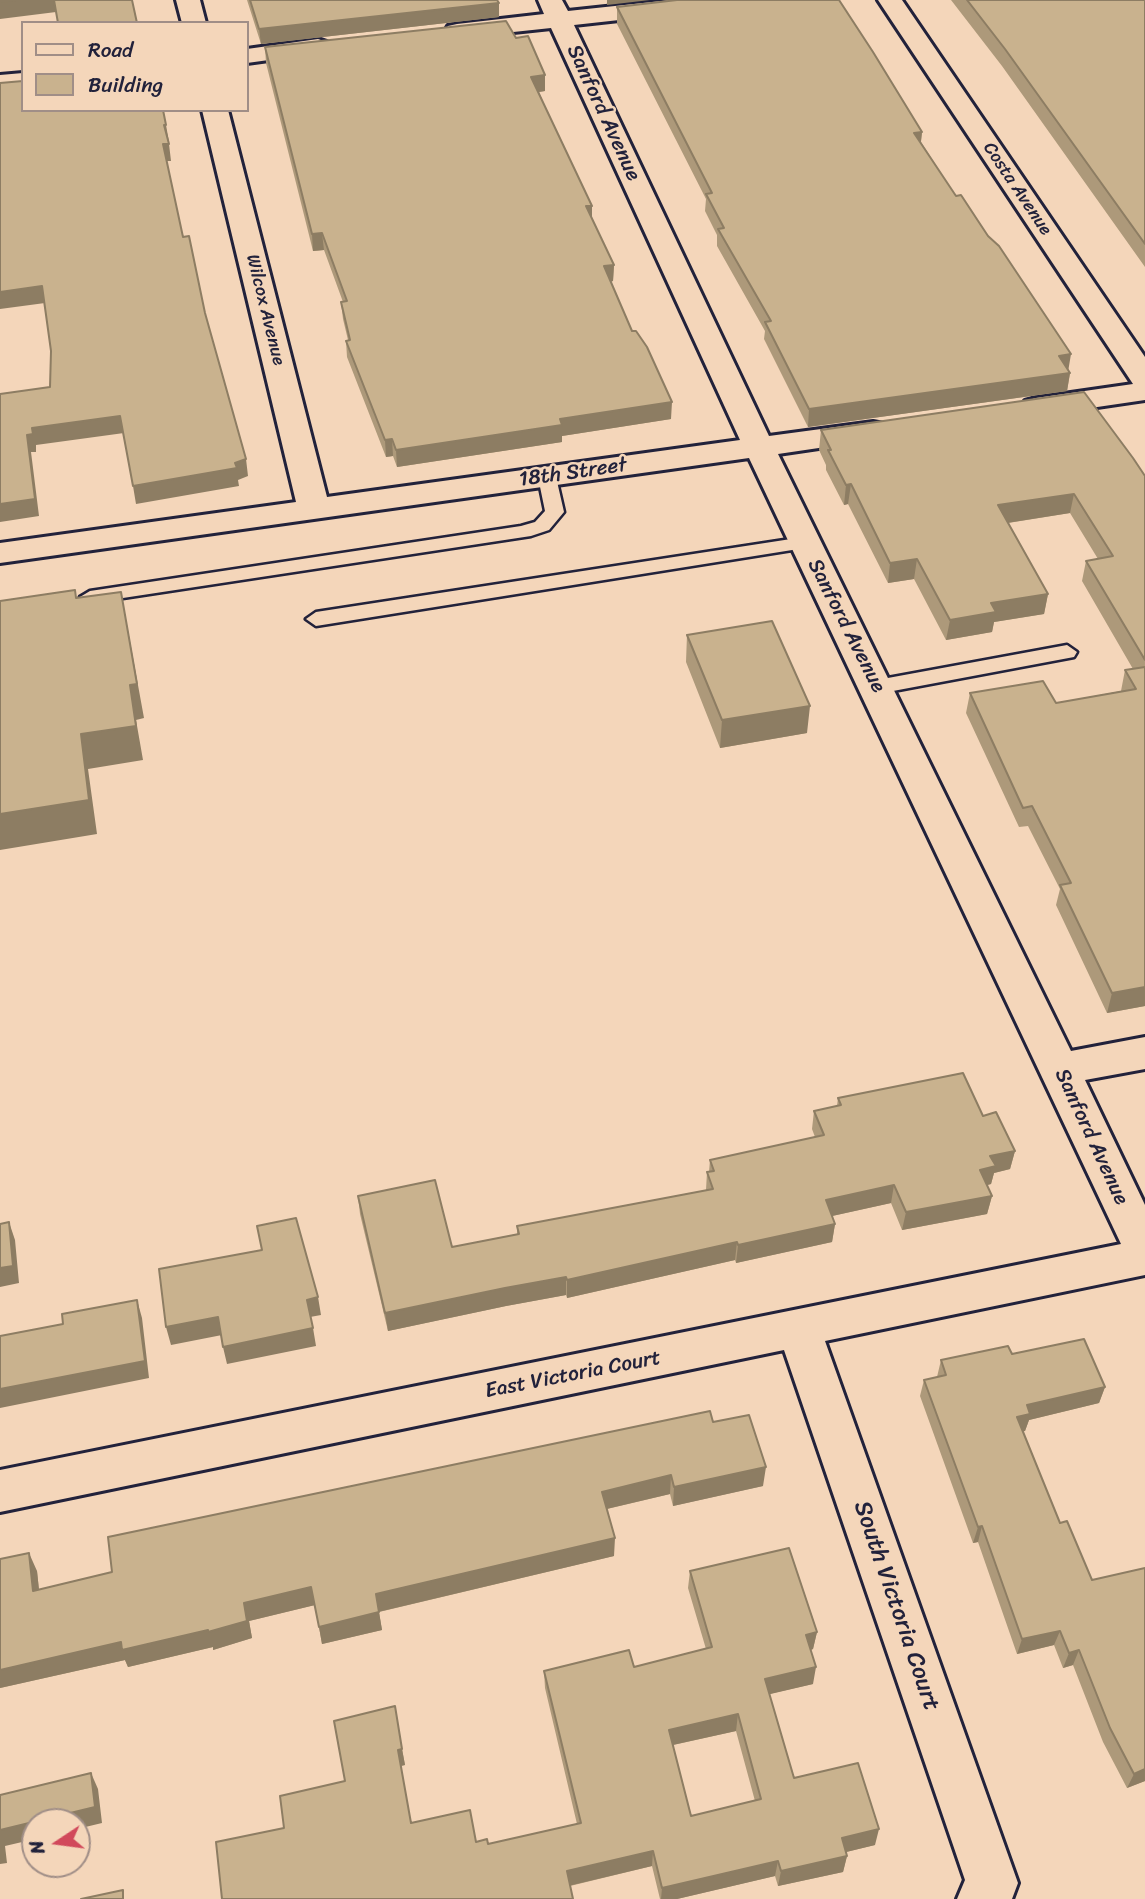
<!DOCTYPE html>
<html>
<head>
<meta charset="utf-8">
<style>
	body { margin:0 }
	#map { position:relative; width:1145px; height:1899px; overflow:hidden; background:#f4d6ba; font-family:Sriracha,sans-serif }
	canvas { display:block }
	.legend { position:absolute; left:21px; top:21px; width:228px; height:91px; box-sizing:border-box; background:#f4d6ba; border:2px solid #a08e87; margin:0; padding:9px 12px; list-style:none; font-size:21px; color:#22223b }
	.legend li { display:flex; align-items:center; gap:14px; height:35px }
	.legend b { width:35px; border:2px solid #a08e87 }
	.north { position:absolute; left:21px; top:1808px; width:70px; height:70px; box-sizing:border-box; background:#f4d6ba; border:2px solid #a08e87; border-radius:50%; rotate:257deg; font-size:19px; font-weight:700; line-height:28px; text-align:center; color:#22223b }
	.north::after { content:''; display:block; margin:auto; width:24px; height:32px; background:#d1495b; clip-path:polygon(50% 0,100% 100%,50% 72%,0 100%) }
</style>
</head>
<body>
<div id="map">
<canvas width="1145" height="1899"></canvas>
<ul class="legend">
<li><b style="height:9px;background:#f4d6ba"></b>Road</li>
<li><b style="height:19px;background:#c9b28e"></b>Building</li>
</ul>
<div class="north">N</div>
</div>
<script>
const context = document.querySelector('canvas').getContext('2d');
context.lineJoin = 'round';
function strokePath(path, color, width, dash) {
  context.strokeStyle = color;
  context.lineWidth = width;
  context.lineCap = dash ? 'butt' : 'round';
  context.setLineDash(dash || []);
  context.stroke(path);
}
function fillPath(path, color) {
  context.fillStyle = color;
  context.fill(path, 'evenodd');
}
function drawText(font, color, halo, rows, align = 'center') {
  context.font = font + ' Sriracha,sans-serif';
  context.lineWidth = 5;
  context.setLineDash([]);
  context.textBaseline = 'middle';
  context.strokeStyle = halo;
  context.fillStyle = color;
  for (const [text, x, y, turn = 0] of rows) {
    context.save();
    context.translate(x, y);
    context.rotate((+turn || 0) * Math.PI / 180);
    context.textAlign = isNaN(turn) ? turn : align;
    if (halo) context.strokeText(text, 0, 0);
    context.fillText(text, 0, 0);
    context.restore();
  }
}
const service = new Path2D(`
	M547 471 556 477 564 512 549 530 531 536 90 603 80 597 90 591 521 526 535 522 545 511 538 477Z
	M804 537 814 543 811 547 316 626 306 619 316 612Z
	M1067 645 1077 652 1074 657 877 694 867 687 877 680Z`);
const minor = new Path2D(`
	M176 0H200L206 23H182Z
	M538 0H562L568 11 671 0H749L746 5 737 7 574 25 769 436 873 422 884 424 888 431 884 438 873 440 778 454 1071 1051 1145 1037V1069L1085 1080 1145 1205V1275L825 1341 1018 1883 1012 1899H957L965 1880 784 1350 0 1512V1470L1121 1244 749 458 0 563V543L296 502 202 110H228L327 497 740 440 551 28 457 38 448 36 445 31 448 26 457 24 544 14Z
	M878 0H902L1145 357V400L1036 416 1025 413 1021 407 1025 401 1036 398 1133 384Z
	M318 39 327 42 331 47 327 52 247 63V49Z
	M23 73V89L0 91V75Z`);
strokePath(service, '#22223b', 5);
strokePath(minor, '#22223b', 6);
fillPath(service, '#f4d6ba');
fillPath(minor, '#f4d6ba');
fillPath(new Path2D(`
	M247 0H497L499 17 261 44Z
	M951 0H1145V267L1002 66Z
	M617 7 922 132 921 142 1070 373 1067 391 808 427 764 339 765 331 717 246V235L705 211 706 199 617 24Z
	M265 47 545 91 539 92 592 219 614 265 613 281 611 282 671 419 562 436V442L397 467 393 456 386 457 347 357 346 341 348 340 343 319 341 302H343L324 250 313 251 266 63Z
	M821 430 1145 476V1006L1107 1013 1056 905 1060 889 1028 826 1019 827 966 713 970 693 1056 703 1121 691 1125 670 1133 669 1082 581 1086 561 1098 559 1070 513 1008 523 1048 594 1044 614 994 622 992 632 946 640 914 579 888 583 848 504 844 505 826 470V465L819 450Z
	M687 635 807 733 720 748 686 662Z
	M838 1098 983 1116 1015 1151 1010 1169 994 1173 991 1184 987 1185 992 1196 987 1214 902 1230 891 1203 832 1216 835 1224 832 1242 736 1263 735 1260 567 1298 566 1295 506 1306 388 1331 360 1214 358 1196 452 1247 517 1234V1226L706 1190 707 1172H709L710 1160 815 1137 812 1129 814 1111 837 1106Z
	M1012 1354 1105 1387 1099 1403 1029 1420 1025 1431H1023L1060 1523 1092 1580 1145 1568V1781L1127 1788 1103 1742 1073 1665 1063 1668 1054 1645 1017 1654 978 1542 973 1543 920 1396 924 1380 937 1377 941 1360Z
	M713 1422 763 1486 673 1506 670 1494 607 1509 614 1556 379 1612 382 1630 322 1644 315 1605 249 1621 252 1638 213 1650V1647L128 1667 125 1660 0 1688V1559L37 1571 39 1590Z
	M690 1571 817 1632 813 1649 811 1650 813 1684 769 1694 794 1778 875 1845 846 1852 847 1856 843 1872 778 1886 775 1876 677 1899H660L652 1866 570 1886 284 1828 345 1781 402 1749 405 1765 401 1766 411 1823 476 1842 488 1844 577 1824 545 1688 544 1671 634 1667 706 1649 688 1588ZM736 1731 755 1801 691 1816 673 1745Z`), '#ad997a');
fillPath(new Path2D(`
	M17 0H54L56 12 0 19V2Z
	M607 0H650L607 5Z
	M499 3V17L261 44 259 29Z
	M545 75V91L532 93 531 77Z
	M164 125H166L169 142H166Z
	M922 132 920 149 914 133Z
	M163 144H169L171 161H165Z
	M586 206H592V222Z
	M322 233 324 250 313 251 312 234Z
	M614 265 613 281 604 282V266Z
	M42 286 45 303 0 309V292Z
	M1071 354 1068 372 1059 356Z
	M1070 373 1067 391 808 427 809 409Z
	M672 402 671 419 562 436V442L397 467 396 450 560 419Z
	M120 416 124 433 36 445V452H31L39 516 0 522V504L27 435 32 428Z
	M392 439 393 456 386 457 385 440Z
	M246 459 248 476 238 480 239 486 136 504 133 486 235 463Z
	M851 484 848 504 844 505 846 485Z
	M1074 494 1070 513 994 525 998 505Z
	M917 559 914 579 888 583 890 563Z
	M121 592 144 718 136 720 143 760 88 769 97 834 0 850V814L130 685Z
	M1048 594 1044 614 994 622 992 632 946 640 950 620 991 603Z
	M810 706 807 733 720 748 722 720Z
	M1145 987V1006L1107 1013 1112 993Z
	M1015 1151 1010 1169 994 1173 991 1184 976 1188 980 1170 990 1156Z
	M894 1185 891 1203 823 1218 826 1200Z
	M992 1196 987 1214 902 1230 906 1212Z
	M9 1222 15 1240 19 1283 0 1287V1268Z
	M835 1224 832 1242 736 1263 738 1245Z
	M737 1242 735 1260 567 1298V1280Z
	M566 1277V1295L506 1306 388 1331 385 1313 505 1288Z
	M318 1297 321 1315 310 1317 307 1300Z
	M137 1300 142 1318 149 1378 0 1408V1389Z
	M218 1317 222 1335 171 1345 166 1327Z
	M313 1328 316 1346 227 1364 223 1347Z
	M1105 1387 1099 1403 1029 1420 1025 1431 1012 1434 1017 1417 1027 1405Z
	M766 1467 763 1486 673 1506 674 1487Z
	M671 1475 670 1494 602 1510V1492Z
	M982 1526 978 1542 973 1543 978 1527Z
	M615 1538 614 1556 378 1612 376 1594Z
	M29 1553 37 1571 41 1609 33 1591Z
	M311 1587 315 1605 249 1621 252 1638 213 1650V1647L128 1667 125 1660 0 1688V1670L244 1603Z
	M379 1612 382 1630 322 1644 319 1627Z
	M1060 1631 1054 1645 1017 1654 1022 1639Z
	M817 1632 813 1649 803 1652 806 1635Z
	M1079 1650 1073 1665 1063 1668 1069 1653Z
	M816 1667 813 1684 762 1696 765 1679Z
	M738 1714 736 1731 668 1746 669 1730Z
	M402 1749 405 1765 400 1766 398 1750Z
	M1145 1769V1781L1127 1788 1134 1774Z
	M91 1773 98 1789 102 1823 77 1829V1822H35V1839L5 1846 7 1863 0 1864V1830Z
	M879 1829 875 1845 838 1854 842 1838Z
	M653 1851 652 1866 568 1886 567 1871Z
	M847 1856 843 1872 778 1886 781 1871Z
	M778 1861 775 1876 677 1899H661L662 1888Z`), '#8d7d63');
const building = new Path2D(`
	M0 0H17L0 2Z
	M54 0H132L137 23H58Z
	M250 0H497L499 3 259 29Z
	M677 0H839L873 52 922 132 914 133 956 196 961 195 988 236 999 246 1071 354 1059 356 1070 373 809 409 765 322 771 321 718 229 724 228 706 194 712 193 617 7Z
	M967 0H1145V244L1005 49Z
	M506 21 516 38 528 36 545 75 531 77 592 206H586L614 265 604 266 632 331H636L647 347 672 402 560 419 562 425 396 450 392 439 385 440 346 341 350 340 341 302 347 301 322 233 312 234 265 47Z
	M23 81V110H163L166 125H164L169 144H163L183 237 189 236 205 313 246 459 235 463 237 468 133 486 120 416 32 428 33 434 27 435 35 499 0 504V394L50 387 51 351 42 286 0 292V83Z
	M1084 392 1133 458 1145 476V660L1086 561 1113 556 1074 494 998 505 1048 594 991 603 996 612 950 620 917 559 890 563 851 484 846 485 828 450H831L821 430Z
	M75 590 76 598 121 592 137 684 130 685 136 726 81 734 89 800 0 814V601Z
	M772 621 810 706 722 720 687 635Z
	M1145 667V987L1112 993 1060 885 1071 883 1032 806 1023 808 970 693 1043 681 1056 703 1136 689 1125 670Z
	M963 1073 983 1116 996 1112 1015 1151 990 1156 996 1166 980 1170 992 1196 906 1212 894 1185 826 1200 835 1224 738 1245 737 1242 567 1280 566 1277 505 1288 385 1313 358 1196 435 1180 452 1247 519 1234 517 1226 713 1189 707 1172 714 1171 710 1160 824 1135 814 1111 841 1105 838 1098Z
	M296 1218 318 1297 307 1300 313 1328 223 1347 218 1317 166 1327 159 1269 262 1250 257 1226Z
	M9 1222 13 1266 0 1268V1224Z
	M137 1300 145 1361 0 1389V1336L63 1324 62 1314Z
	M1084 1339 1105 1387 1027 1405 1030 1414 1017 1417 1060 1523 1067 1521 1092 1580 1145 1568V1769L1134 1774 1110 1728 1079 1650 1069 1653 1060 1631 1022 1639 982 1526 978 1527 924 1380 946 1375 941 1360 1008 1346 1012 1354Z
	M710 1411 713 1422 749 1415 766 1467 674 1487 671 1475 602 1492 615 1538 376 1594 379 1612 319 1627 311 1587 244 1603 247 1621 208 1632V1630L122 1650 121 1642 0 1670V1559L29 1553 33 1591 112 1572 108 1537Z
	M789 1548 817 1632 806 1635 816 1667 765 1679 794 1778 858 1763 879 1829 842 1838 847 1856 781 1871 778 1861 662 1888 653 1851 567 1871 573 1899H222L216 1842 284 1828 280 1796 345 1781 334 1721 395 1706 402 1749 398 1750 411 1823 470 1810 476 1842 487 1839 488 1844 581 1823 544 1671 629 1650 634 1667 712 1647 690 1571ZM738 1714 761 1799 691 1816 669 1730Z
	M91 1773 95 1807 0 1830V1795Z
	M123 1890V1899H81Z`);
fillPath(building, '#c9b28e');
strokePath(building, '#8d7d63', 2);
drawText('18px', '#22223b', '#f4d6ba', [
	["Costa Avenue",1017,189,56],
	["Wilcox Avenue",265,310,76]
]);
drawText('21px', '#22223b', '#f4d6ba', [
	["Sanford Avenue",603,113,65],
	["18th Street",573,473,-8],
	["Sanford Avenue",846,626,63],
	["Sanford Avenue",1091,1137,65],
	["East Victoria Court",573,1375,-11]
]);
drawText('24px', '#22223b', '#f4d6ba', [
	["South Victoria Court",896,1606,71]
]);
</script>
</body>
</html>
